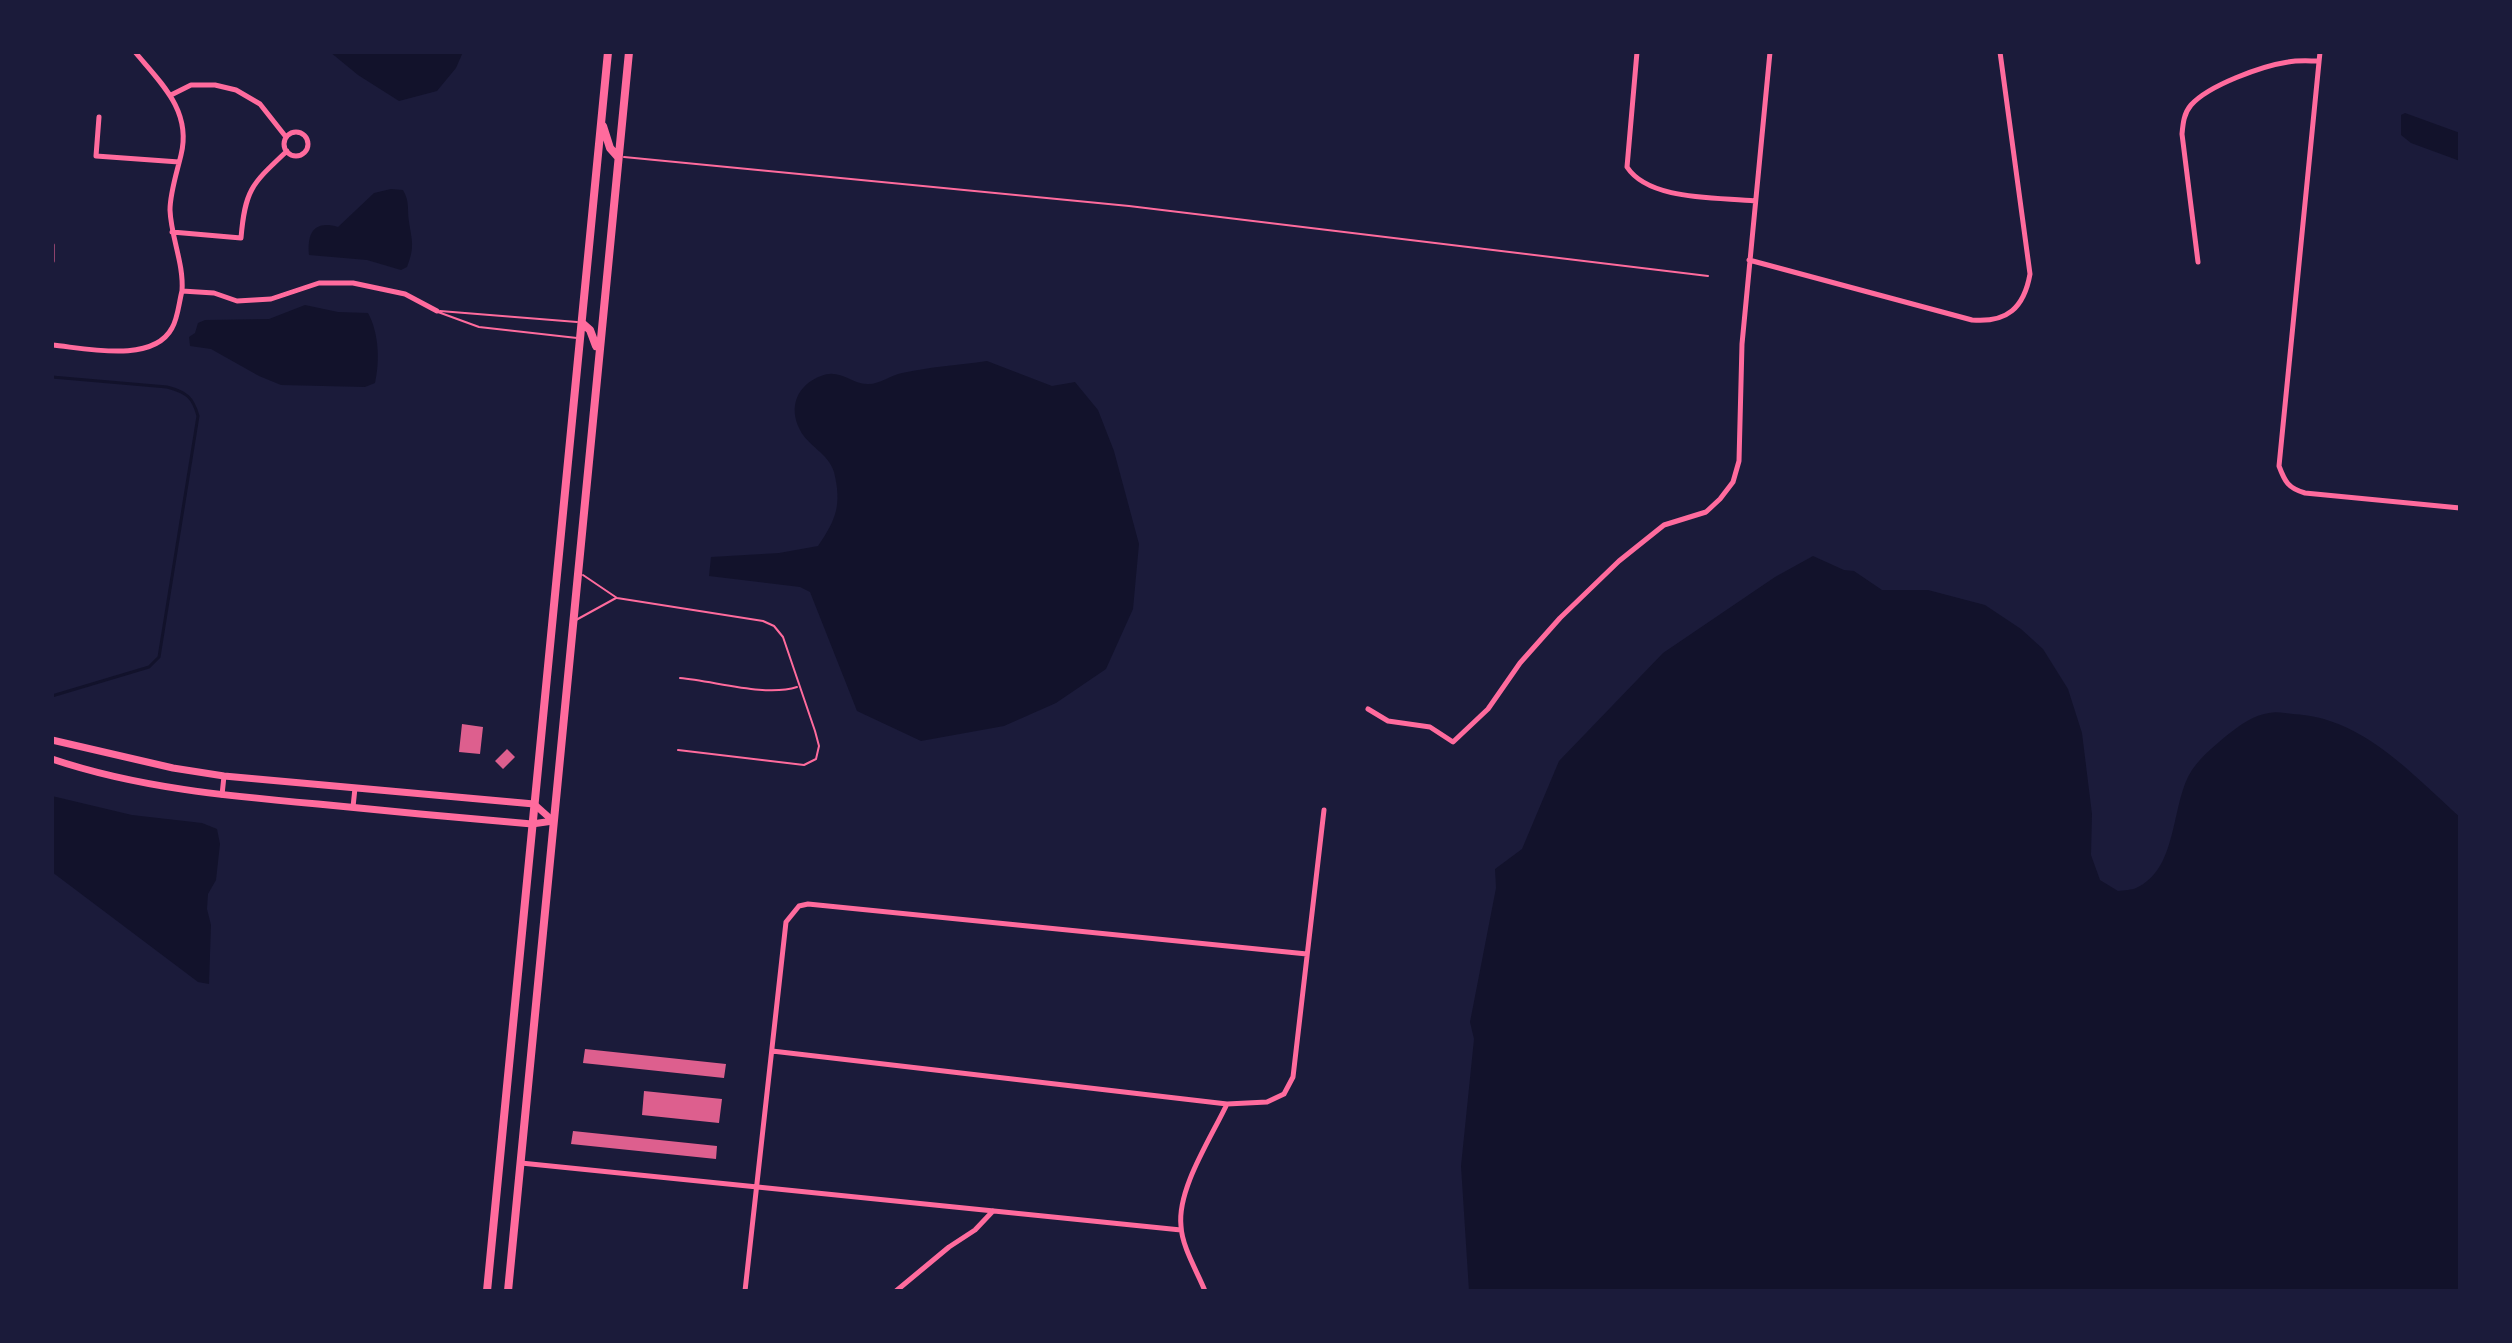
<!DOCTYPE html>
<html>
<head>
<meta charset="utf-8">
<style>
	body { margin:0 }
	#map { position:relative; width:2512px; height:1343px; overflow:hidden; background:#1b1b3a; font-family:"Noto Sans",sans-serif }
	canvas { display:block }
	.frame { position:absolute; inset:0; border:54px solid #1b1b3a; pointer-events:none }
</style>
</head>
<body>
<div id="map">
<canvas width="2512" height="1343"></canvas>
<div class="frame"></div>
</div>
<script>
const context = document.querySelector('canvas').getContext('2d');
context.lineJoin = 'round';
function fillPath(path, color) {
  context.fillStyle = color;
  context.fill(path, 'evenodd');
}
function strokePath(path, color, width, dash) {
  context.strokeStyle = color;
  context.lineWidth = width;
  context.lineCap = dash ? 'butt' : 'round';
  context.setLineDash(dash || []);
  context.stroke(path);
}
fillPath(new Path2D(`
	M330 52H463L456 68 437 91 399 101 358 75Z
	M2405 113 2460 133V161L2411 143 2401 135V115Z
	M391 189 403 190C410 202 407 209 409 222 412 241 415 247 407 267L401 270 367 260 309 255C307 233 314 220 338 227L374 193Z
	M305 305 338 312 368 313C379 333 380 361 375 383L365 387 281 385 259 376 211 349 190 346 189 337 195 333 198 323 205 320 269 319Z
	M987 361 1052 386 1075 382 1098 410 1114 451 1139 544 1133 609 1106 669 1056 703 1004 726 921 741 857 711 810 592 800 587 709 576 711 557 779 553 818 546C836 520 842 505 834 472 829 454 807 445 800 430 788 407 797 385 821 376 839 368 850 383 867 384 879 385 891 375 902 373 929 367 959 365 987 361Z
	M1813 556 1844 570 1854 571 1882 590H1928L1985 605 2021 629 2043 649 2068 689 2082 733 2092 814 2091 855 2100 880 2118 891C2124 890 2132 890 2136 888 2177 870 2171 809 2189 775 2197 760 2213 747 2226 736 2239 726 2253 715 2269 713 2276 711 2286 713 2293 714 2362 717 2412 774 2460 817V1291H1469L1461 1166 1474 1039 1470 1022 1496 888 1495 869 1522 849 1559 761 1663 653 1775 577Z
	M52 796 132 815 202 823 217 829 220 844 216 880 208 894 207 909 211 925 209 984 198 982 52 872Z`), '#12122b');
strokePath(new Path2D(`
	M52 377 167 387C186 392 193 397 198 416L159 657 149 667 52 696`), '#12122b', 3);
fillPath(new Path2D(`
	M462 724 483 727 480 754 459 752Z
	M507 749 515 757 503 769 495 761Z
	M585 1049 726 1064 724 1078 583 1063Z
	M644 1091 722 1099 719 1123 642 1115Z
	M573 1131 717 1146 716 1159 571 1144Z`), '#dd5f8e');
strokePath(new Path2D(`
	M624 157 1129 206 1708 276
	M440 311 577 322
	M438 312 479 327 577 338
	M583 575 617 598 763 621 774 626 783 637 815 731 819 746 816 759 804 765 678 750
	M576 620 616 598
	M680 678C715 681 765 697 797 687`), '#ff6b9d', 2);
strokePath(new Path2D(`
	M135 52C161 83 192 111 181 155 177 172 170 193 170 210 171 237 184 264 182 291L214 293 237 301 271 299 319 283H353L405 294 437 311
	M1637 52 1627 167C1649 201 1718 197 1755 201
	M2320 52 2279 466C2285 482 2288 488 2305 493L2460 508
	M171 95 191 85H215L236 90 260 104 286 137
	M99 117 96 156 179 162
	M284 144a12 12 0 1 1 24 0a12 12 0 1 1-24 0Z
	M172 232 241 238C245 189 252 184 287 151
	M52 245V261
	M1749 260 1972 320C2007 323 2024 308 2030 274L2000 52
	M2198 262 2182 134C2183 123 2184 113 2191 105 2209 85 2262 66 2288 62 2298 60 2309 61 2319 61
	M52 345C85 348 153 364 172 328 178 318 179 302 182 291
	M1368 709 1388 721 1430 727 1453 742 1488 709 1520 663 1560 618 1619 561 1664 525 1706 512 1720 499 1733 482 1739 461 1742 344 1770 52
	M222 795 224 776
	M353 807 355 788
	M772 1051 1227 1104 1267 1102 1284 1094 1293 1077 1324 810
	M521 1163 1181 1230
	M745 1291 786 922 799 906 808 904 1307 954
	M896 1291 949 1247 975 1230 993 1211
	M1205 1291C1197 1271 1182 1247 1181 1226 1177 1189 1211 1138 1227 1104`), '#ff6b9d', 5);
strokePath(new Path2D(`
	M52 740 173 768 224 776 534 804 553 821
	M52 759C138 788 228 796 318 804 389 811 461 818 532 824L553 821`), '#ff6b9d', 7);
strokePath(new Path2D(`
	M603 126 610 148 618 157
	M582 323 590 330 596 346
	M487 1291 608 52
	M508 1291 629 52`), '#ff6b9d', 8);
</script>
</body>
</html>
